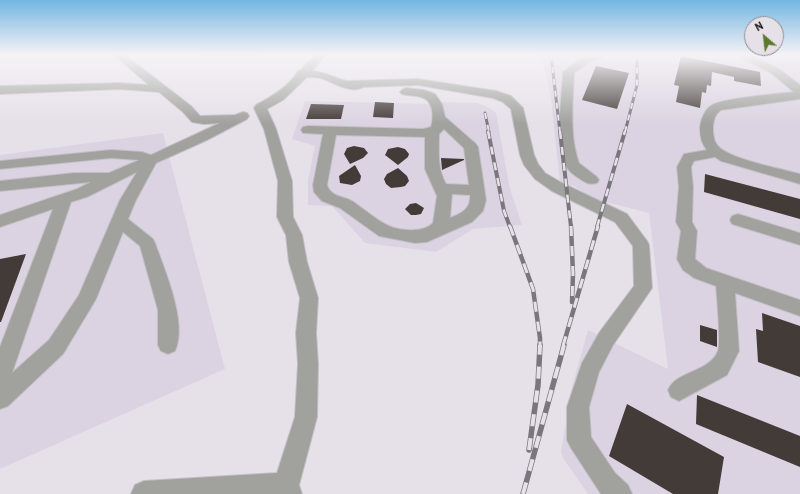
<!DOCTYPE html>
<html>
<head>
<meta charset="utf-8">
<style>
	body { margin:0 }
	#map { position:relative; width:800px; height:494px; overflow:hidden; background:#e6e1e9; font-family:"PT Sans",sans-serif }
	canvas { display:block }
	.north { position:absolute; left:744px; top:16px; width:40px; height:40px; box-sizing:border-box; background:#e6e1e9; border:1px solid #908d92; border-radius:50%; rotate:332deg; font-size:11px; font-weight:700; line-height:16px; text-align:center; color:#0f0e10 }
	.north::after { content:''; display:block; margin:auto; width:14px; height:18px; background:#5f792c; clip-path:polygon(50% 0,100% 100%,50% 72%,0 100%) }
</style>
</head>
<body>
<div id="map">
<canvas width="800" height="494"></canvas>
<div class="north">N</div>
</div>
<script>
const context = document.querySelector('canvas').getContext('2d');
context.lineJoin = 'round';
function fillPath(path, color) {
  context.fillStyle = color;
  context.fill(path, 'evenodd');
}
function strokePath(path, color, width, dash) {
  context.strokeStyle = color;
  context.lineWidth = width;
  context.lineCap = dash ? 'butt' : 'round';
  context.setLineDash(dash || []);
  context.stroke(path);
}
fillPath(new Path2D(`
	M201 55H258L251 59H217Z
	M541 55H800V494H588L563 458 561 451 572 387 588 330 668 369 649 213 594 199 574 186 560 183 551 98Z
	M305 101 441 104 442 102 477 103 488 107 496 113 510 189 522 225 473 229 436 252 365 243 332 206 308 205V180L315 146 292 139Z
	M163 133 225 369 0 469V155Z`), '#dbd3e2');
fillPath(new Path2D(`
	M681 56 760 72 761 86 734 81V77L712 72 711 86 707 85 706 93 702 92 700 108 676 102 679 86 674 85Z
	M596 66 629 73 617 109 582 100Z
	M375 102 394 103 393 118 373 117Z
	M311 104 344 105 341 119H306Z
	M354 146 364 148 368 153 363 158 350 164 344 154 347 148Z
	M398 147 405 149 409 154 408 157 398 165 385 155 388 149Z
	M441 158 464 159V160L442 170Z
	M355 165 361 176 360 181 352 185 340 183 339 176Z
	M398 168 407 176 409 181 405 186 401 187 391 188 386 184 384 179 387 174Z
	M705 174 800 199V219L704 192Z
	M416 203 424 208 421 214 416 215H411L405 209 410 204Z
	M26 254 1 322H0V259Z
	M762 313 800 326V377L758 362 756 329 763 331Z
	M700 325 717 330V347L700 341Z
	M697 395 800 436V467L696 424Z
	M627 404 724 457 718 494H673L609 456Z`), '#433b38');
const minor = new Path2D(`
	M114 55H125L191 106 200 116 235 115 243 112 247 113 249 116 247 119 207 140 156 163 136 200 128 219 153 239 155 243C165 271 188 324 175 351L168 354 161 351 158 345V310L140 246 123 232 96 299 63 354 8 406 0 409V347L53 209 0 227V215L77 189 91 182 0 191V181L74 173H109L139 160 111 158 0 169V161L111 150 142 152 151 155 220 123 204 124 192 122 183 112 159 92 119 89 0 94V86L119 83 149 85ZM137 172 120 200 79 295 49 340 12 373 71 202 87 197Z
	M314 55H325L312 71C326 72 334 78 347 81L418 79 496 91 511 96 523 108 534 155 538 164 545 173 562 183 627 214 647 241 649 245 652 288 613 345 599 372 589 407 591 437 615 473 628 485 632 494H601L571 448 567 440V407L582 363 599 333 634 286 633 246 615 222 552 191 535 179 524 165 520 155 511 109 503 102 493 98 418 85 363 87C352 95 331 81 320 78 316 77 311 77 307 77L283 100 267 109 276 129 292 181 293 217 302 235 307 262 318 298 316 333 318 364 317 417 299 485 302 494H131L135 485 144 481 277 473 295 417 298 364 296 333 300 298 289 262 286 235 277 217 278 181 264 129 254 108 256 105C271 97 290 86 298 71L301 70Z
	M589 55H603L602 57 588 63 574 73C573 103 569 135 579 163L597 177 599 180 597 183C590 185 586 183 580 179 574 175 568 171 565 164 555 143 562 96 563 72L580 59Z
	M738 55H751L779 69 800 85V99L721 110C715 114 713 121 713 129 713 135 714 142 718 146 729 159 782 169 800 174V184L721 161 715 157 694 161 691 167 693 187 692 222 697 231 695 259 706 268 800 300V316L735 293 739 351 727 375 679 401 671 397 668 390C677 370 709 373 718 351 721 344 717 297 716 286L694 278 683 270 677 259 681 231 676 222 679 187 677 167 684 154 707 150C701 143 700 136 700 127 701 119 705 109 712 105 724 98 777 94 794 92L771 73 739 57Z
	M406 88 424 90 435 94 442 104 445 117 476 144 478 147 486 200 483 211 472 222 427 242 415 243 379 236 340 208 322 201 314 192 313 185 323 134 303 133 301 130 303 127 308 126 423 129 431 127C434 118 434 100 421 97 415 95 408 96 402 94L400 92 402 90ZM444 129 464 148 469 185 446 184C437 169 439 151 439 134ZM336 135 425 137V169L437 196 433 223C424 233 400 231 389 226 376 220 364 209 352 201 343 196 331 197 327 185ZM452 194 470 195C471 209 462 213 450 218Z
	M738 214 800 233V245L732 224 730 220 732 216Z`);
strokePath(minor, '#c4bfc6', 2);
fillPath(minor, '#a1a29e');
const railFar3 = new Path2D(`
	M551 55 560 132
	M485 113 489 132
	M625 132 637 85V61`);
const railFar2 = new Path2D(`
	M488 131 504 211 510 227
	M560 131 571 227
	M597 227 625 131`);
const railFar1 = new Path2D(`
	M510 226 533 289 540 338V346
	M571 226 573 274 572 302
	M563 346 598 226`);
const rail = new Path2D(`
	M529 450 538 385 540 345
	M523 494 564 345`);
strokePath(railFar3, '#7a777c', 3);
strokePath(railFar2, '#7a777c', 4);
strokePath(railFar1, '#7a777c', 4.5);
strokePath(rail, '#7a777c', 5.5);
strokePath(railFar3, '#e6e1e9', 2, [6]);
strokePath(railFar2, '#e6e1e9', 2.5, [8]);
strokePath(railFar1, '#e6e1e9', 3, [10]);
strokePath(rail, '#e6e1e9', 4, [12]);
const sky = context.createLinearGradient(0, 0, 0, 124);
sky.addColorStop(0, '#73b6e1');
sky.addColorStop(0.44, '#f4f2f5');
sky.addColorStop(1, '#f4f2f500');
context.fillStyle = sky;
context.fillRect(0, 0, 800, 124);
</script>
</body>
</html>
